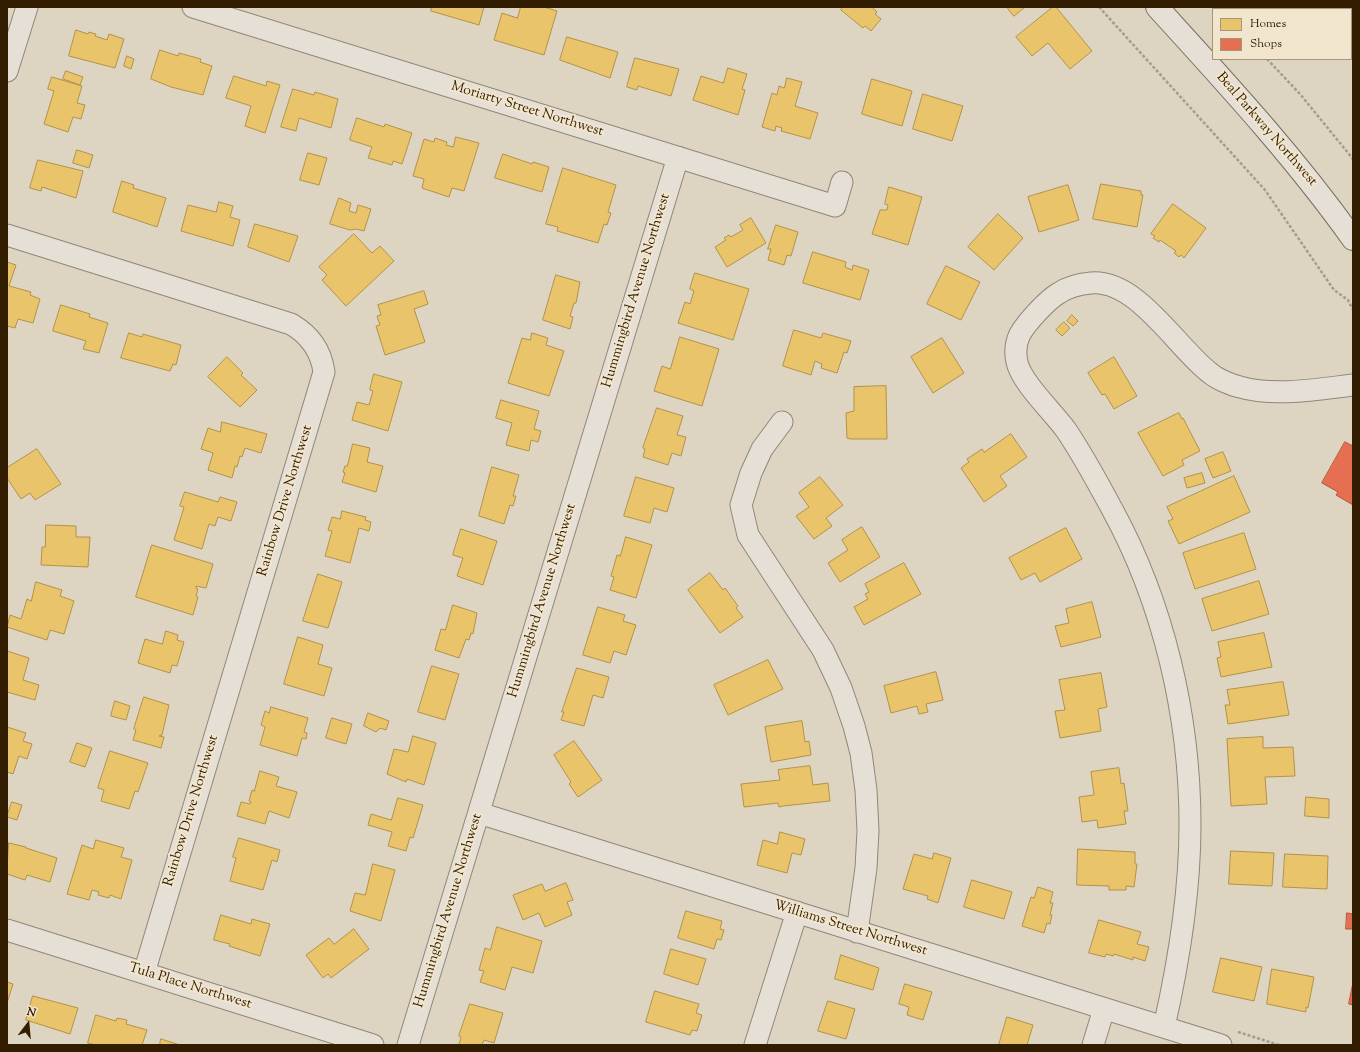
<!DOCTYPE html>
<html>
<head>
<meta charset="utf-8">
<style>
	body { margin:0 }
	#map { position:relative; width:1360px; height:1052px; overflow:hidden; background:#ddd4c1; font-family:"Sorts Mill Goudy",serif }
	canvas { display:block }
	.frame { position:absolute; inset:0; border:8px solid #321d00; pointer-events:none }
	.legend { position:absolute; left:1212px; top:8px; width:140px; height:52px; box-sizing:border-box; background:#f1e5ce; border:1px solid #a5957c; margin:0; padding:5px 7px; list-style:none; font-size:12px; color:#321d00 }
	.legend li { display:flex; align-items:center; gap:8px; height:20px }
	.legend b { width:20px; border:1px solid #a5957c }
	.north { position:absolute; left:8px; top:1004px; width:40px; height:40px; -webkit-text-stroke:3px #f1e5ce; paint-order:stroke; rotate:16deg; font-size:11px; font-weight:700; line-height:16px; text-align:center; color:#321d00 }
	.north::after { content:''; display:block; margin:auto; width:14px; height:18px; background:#321d00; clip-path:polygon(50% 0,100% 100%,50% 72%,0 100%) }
</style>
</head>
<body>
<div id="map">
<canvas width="1360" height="1052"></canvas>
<div class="frame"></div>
<ul class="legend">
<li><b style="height:11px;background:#e9c46a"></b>Homes</li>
<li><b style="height:11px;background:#e76f51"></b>Shops</li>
</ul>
<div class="north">N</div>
</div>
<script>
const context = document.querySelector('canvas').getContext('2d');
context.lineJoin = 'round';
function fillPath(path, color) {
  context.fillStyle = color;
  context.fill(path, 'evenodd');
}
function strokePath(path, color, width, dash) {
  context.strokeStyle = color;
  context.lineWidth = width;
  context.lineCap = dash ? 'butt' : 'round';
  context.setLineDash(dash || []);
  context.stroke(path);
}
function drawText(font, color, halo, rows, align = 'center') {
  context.font = font + ' "Sorts Mill Goudy",serif';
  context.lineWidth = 4;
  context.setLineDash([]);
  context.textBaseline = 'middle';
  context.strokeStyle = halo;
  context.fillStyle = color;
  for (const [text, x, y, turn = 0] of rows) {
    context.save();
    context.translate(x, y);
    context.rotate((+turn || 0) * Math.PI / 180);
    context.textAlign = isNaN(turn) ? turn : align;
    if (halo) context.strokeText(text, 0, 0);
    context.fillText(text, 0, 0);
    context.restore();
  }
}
const homes = new Path2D(`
	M432 7H484L479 25 431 11Z
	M521 7H544L557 11 544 55 494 40 502 13 517 18Z
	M843 7H872L877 12 875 14 881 19 871 31 865 26 863 28 841 10Z
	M1007 7H1025L1014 16Z
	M1053 7H1056L1092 51 1070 69 1048 43 1032 56 1016 37Z
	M1335 7H1353V17L1351 16V9H1335Z
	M76 30 88 34 89 32 96 34 95 36 107 40 109 34 124 39 115 68 69 56Z
	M567 37 618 52 610 78 560 60Z
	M160 50 178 56 179 53 201 59 200 62 212 66 203 95 171 87 151 79Z
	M127 56 134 59 131 69 124 66Z
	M635 58 679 69 671 96 638 86 637 90 627 87Z
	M728 68 747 74 742 89 745 90 738 115 693 100 701 76 723 83Z
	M66 71 83 77 80 85 63 79Z
	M234 76 266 86 267 81 280 85 265 133 245 126 251 106 226 98Z
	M52 77 82 86 77 103 85 105 81 119 73 117 68 132 44 124 54 91 48 89Z
	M787 78 802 82 795 106 818 113 810 139 781 131 782 128 776 126 775 131 762 127 772 93 777 95 779 86 784 88Z
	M872 79 912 91 902 126 862 114Z
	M293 89 314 95 315 92 338 99 331 128 299 118 296 131 281 127Z
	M923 94 963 106 952 141 913 129Z
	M357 118 384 127 385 124 412 133 402 164 393 161 392 165 368 158 372 147 350 140Z
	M456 137 479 143 464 191 452 188 449 197 422 188 424 179 413 176 424 139 434 142 435 138 447 142 446 145 453 147Z
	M77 150 93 155 89 168 73 163Z
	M308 153 327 158 319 185 300 180Z
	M503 154 532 164 533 162 549 167 542 192 495 178Z
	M38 160 83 171 76 198 42 187 41 191 30 188Z
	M563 168 616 185 608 212 611 213 607 225 604 224 598 243 557 231 558 227 546 224Z
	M122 181 134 185 133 188 166 198 157 227 113 212Z
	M1101 184 1141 191V195H1143L1137 227 1093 219Z
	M1068 185 1079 220 1039 232 1028 197Z
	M889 187 922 197 908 245 872 234 880 210H887L888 205 885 204Z
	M339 198 351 203 349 211 356 213 358 205 371 209 364 231 356 229 350 230 330 224Z
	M219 202 233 206 230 217 240 220 233 246 181 231 188 205 216 212Z
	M1173 204 1206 228 1184 258 1181 255 1179 257 1174 253 1176 251 1160 240 1159 242 1153 238 1155 236 1151 234Z
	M998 214 1023 238 994 270 968 247Z
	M751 218 766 243 727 267 715 247 726 240 724 238 729 235 731 237 743 230 740 225Z
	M255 224 298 236 289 262 248 247Z
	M776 225 798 232 791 256 787 255 784 265 768 260 771 249H768Z
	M354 234 372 253 380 246 394 261 346 306 322 280 327 275 319 267Z
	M813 252 846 262 845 267 852 270 853 265 869 270 860 300 803 283Z
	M7 262 16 265 9 286 31 292 30 295 40 299 33 323 18 319 15 328 7 326Z
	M946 266 980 282 961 320 927 304Z
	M695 273 749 289 733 340 678 323 685 302 690 304 694 291 690 289Z
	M556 275 580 282 576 303H574L570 316 573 317 570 329 543 320Z
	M424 291 428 304 414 309 425 342 385 355 376 326 380 325 377 316 381 315 378 305Z
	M61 305 90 314 89 317 108 323 99 353 83 349 86 341 53 331Z
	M1072 315 1078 321 1073 326 1067 321Z
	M1064 322 1070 328 1062 336 1056 330Z
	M794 330 821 338 823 333 851 341 847 353 844 352 837 373 821 368 822 364 815 361 811 375 783 366Z
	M129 333 142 337 143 334 181 345 176 365 173 364 170 371 121 358Z
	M532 333 548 338 546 345 564 351 549 396 508 383 522 338 530 340Z
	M680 337 719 349 702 406 654 391 662 366 670 369Z
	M942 338 964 373 933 393 911 357Z
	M227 357 243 373 241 375 257 390 240 407 208 377Z
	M1114 357 1137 396 1114 409 1105 394 1102 395 1088 373Z
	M374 374 402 382 388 431 352 420 357 402 369 405 373 391 370 390Z
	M886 386 887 439H851L847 438 846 413 854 411V387Z
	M501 400 539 411 534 429 541 431 538 442 531 440 529 451 506 445 512 423 496 418Z
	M657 408 683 416 677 435 686 437 681 456 672 453 668 465 643 457 645 449 643 448Z
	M1179 413 1182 419 1183 418 1200 451 1182 460 1184 465 1163 476 1138 433Z
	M222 422 267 434 261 453 245 448 242 457 240 456 237 467 235 466 232 478 208 470 213 453 201 449 208 428 220 432Z
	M1011 434 1027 457 1000 476 1007 486 984 502 961 468 969 462 967 459 982 449 984 452Z
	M353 444 370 448 367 462 383 466 376 492 342 482 345 473 343 472 345 466H347Z
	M37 449 61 484 35 500 30 493 21 499 7 478V468Z
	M1223 452 1231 471 1213 478 1205 459Z
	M492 467 519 475 513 496H516L513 506 510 505 504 524 479 516Z
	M1202 473 1205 483 1187 488 1184 478Z
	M1234 476 1250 512 1179 544 1168 521 1173 519 1167 507Z
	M636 477 674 488 667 512 654 508 650 523 624 516Z
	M820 477 843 505 826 518 832 526 814 539 796 516 809 507 799 493Z
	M185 492 218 502 220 497 237 502 231 521 218 517 215 526 209 524 202 549 174 540 184 507 180 506Z
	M342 511 366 517 365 520 371 522 369 531 359 528 350 563 325 556 332 531 328 530 332 517 340 519Z
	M46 525 76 526V537H90L88 567 41 565 42 547H45Z
	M862 527 880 557 840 582 828 563 848 550 842 540Z
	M1066 528 1082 559 1040 582 1035 573 1021 580 1009 558Z
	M461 529 497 541 483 585 457 576 463 558 453 555Z
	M1244 533 1256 569 1195 589 1183 553Z
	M626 537 652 545 636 598 610 590 614 577 611 576 617 555 620 556Z
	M152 545 213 564 206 588 196 586V588L198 589 196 596 198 597 193 615 136 597Z
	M904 563 921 594 864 625 854 607 868 599 865 594 869 592 865 584Z
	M710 573 723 590 725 588 738 606 736 608 743 617 720 633 688 590Z
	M318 574 342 582 328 628 303 621Z
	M1259 581 1269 614 1212 631 1202 599Z
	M36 582 62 590 60 596 74 601 64 634 50 630 47 640 7 627 10 615 21 619 27 599 31 601Z
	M1092 602 1101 637 1061 647 1055 626 1069 623 1066 609Z
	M453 605 477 613 473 634 471 633 469 640 466 639 459 658 435 650 441 629 445 630Z
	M598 607 625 615 623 621 636 625 626 655 614 651 610 663 583 655Z
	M166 631 178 635 177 640 184 642 177 666 172 665 170 673 138 663 145 639 162 644Z
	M1264 633 1272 667 1221 677 1217 658 1221 657 1218 642Z
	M298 637 323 645 318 664 332 668 324 696 284 684Z
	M7 651 29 658 23 680 39 685 35 700 7 692Z
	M768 660 783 689 728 715 714 685Z
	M432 666 459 674 445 720 418 712Z
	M577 668 609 677 603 698 593 695 584 726 561 720 564 712H562Z
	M936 672 943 700 926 704 928 712 919 714 917 706 891 713 884 686Z
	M1101 673 1107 707 1098 709 1101 731 1060 738 1055 711 1065 710 1059 680Z
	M1283 682 1289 715 1228 724 1225 705H1230L1227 690Z
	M144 697 169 705 162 735 159 736 164 737 161 748 133 740 136 730 134 729Z
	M115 701 130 706 126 720 111 716Z
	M271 707 308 718 304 732 307 733 306 739 302 738 297 756 260 745 265 727 261 725 265 711 269 713Z
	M368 713 389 721 386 730 380 728 376 732 364 726Z
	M332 718 352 724 346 744 326 738Z
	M802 721 805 742 809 741 811 755 771 762 765 727Z
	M7 727 26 733 23 741 32 744 27 759 19 756 13 774 7 772Z
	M413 736 436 743 424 785 407 779 406 782 387 774 394 749 408 752Z
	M1263 737V748L1293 747 1295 776 1265 777 1267 804 1231 806 1227 739Z
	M574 741 602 780 578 797 569 784 571 782 554 755Z
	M77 743 92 748 85 767 70 762Z
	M110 751 148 763 138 792 135 791 129 809 101 801 104 790 98 788Z
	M810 766 813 785 828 783 830 801 783 806 779 807 778 803 744 807 741 784 780 780 778 770Z
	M1119 768 1121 784 1124 783 1128 811H1124L1126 824 1098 828 1097 820 1082 822 1079 797 1094 795 1091 772Z
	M260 771 279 777 276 786 297 792 289 818 269 811 265 824 237 816 241 802 250 804 251 802 249 801 252 790 254 791Z
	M1306 797 1329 799V818L1305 816Z
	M398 798 423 805 413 838 410 837 406 851 388 846 392 832 368 825 371 814 391 820Z
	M12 802 22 805 17 820 7 817Z
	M780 832 805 839 801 855 792 853 787 873 757 865 763 840 777 844Z
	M239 838 280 850 277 862 272 860 263 890 230 881 236 858 233 857Z
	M96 840 124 848 121 857 132 860 121 899 110 895 109 898 98 895 99 892 92 890 89 900 67 894 82 845 93 849Z
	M9 843 26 847V848L57 858 50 882 27 875 25 880 7 874Z
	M1078 849 1135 852V864H1137L1134 887 1126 886V890H1109V886L1077 885Z
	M1231 851 1274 853 1272 886 1229 884Z
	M934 853 951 858 938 903 927 899 928 896 903 889 914 854 932 859Z
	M1285 854 1328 856 1327 889 1283 887Z
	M373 864 395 870 381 921 350 911 355 893 365 895Z
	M972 880 1012 892 1004 919 964 907Z
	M566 883 573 900 567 902 572 915 545 927 539 913 523 920 513 895 542 884 545 891Z
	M1038 887 1053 892 1050 903H1053L1050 915H1052L1050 924 1047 923 1044 933 1022 926 1031 897 1034 898Z
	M686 911 722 921 720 929 724 930 721 940 717 939 714 949 678 938Z
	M221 915 251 924 252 919 270 924 260 956 229 946 230 944 214 940Z
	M1099 920 1141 932 1137 944 1149 947 1145 961 1133 957V960L1114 954 1113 956 1106 954 1105 957 1089 953Z
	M497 927 542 941 533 973 512 967 505 990 480 982 484 971 479 970 485 948 490 950Z
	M354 929 369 949 331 978 328 974 323 978 306 955 329 938 334 944Z
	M671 949 706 959 698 985 664 974Z
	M841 955 879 968 873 990 835 979Z
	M1221 958 1262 967 1254 1001 1213 992Z
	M1272 969 1314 977 1308 1008 1306 1007V1012L1267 1004Z
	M7 982 13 984 7 1003Z
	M905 984 932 992 923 1020 907 1015 909 1007 899 1004Z
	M655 991 699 1004 696 1013 702 1015 697 1031 692 1030 690 1035 646 1022Z
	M33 996 78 1008 70 1034 26 1020Z
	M828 1001 855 1009 846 1039 818 1031Z
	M470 1004 503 1013 494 1043 484 1040 482 1045H459L461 1037 459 1036Z
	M96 1015 116 1021 117 1018 127 1020 126 1024 147 1030 142 1045H96L88 1043Z
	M1007 1017 1033 1025 1027 1045H999Z
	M161 1039 180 1045H160Z`);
fillPath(homes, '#e9c46a');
strokePath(homes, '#b2924a', 1);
const shops = new Path2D(`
	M1345 442 1353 446V505L1336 495 1338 492 1322 483Z
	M1347 913 1353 914V929H1346Z
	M1353 983V1005L1349 1004Z`);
fillPath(shops, '#e76f51');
strokePath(shops, '#b15639', 1);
const minor = new Path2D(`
	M193 7 835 206 842 182
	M7 71 27 7
	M7 235 291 324C310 335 321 350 324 372L144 973
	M782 422 762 449 751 473 741 505 748 535 823 650 841 688 854 726 861 753 866 790 868 831 866 868 857 932
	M479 813 1221 1045
	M7 930 373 1045
	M1164 1027C1179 961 1190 893 1190 825 1190 717 1164 604 1112 509 1098 483 1083 455 1066 430 1053 412 1021 382 1017 362 1015 353 1016 342 1020 334 1027 322 1047 300 1059 293 1068 287 1080 284 1091 283 1137 279 1177 348 1210 373 1217 379 1231 385 1240 387 1274 397 1319 389 1353 385
	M408 1045 678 157
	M755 1045 797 912
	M1093 1045 1104 1009`);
const secondary = new Path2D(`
	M1157 7C1226 83 1293 155 1353 239`);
strokePath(minor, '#8f8779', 23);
strokePath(secondary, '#766e60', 24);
strokePath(new Path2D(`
	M1099 7 1265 190 1334 290 1348 300 1353 310
	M1219 7 1221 9
	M1267 59 1300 94 1353 159
	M1238 1032 1279 1045`), '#a29c91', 2.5, [3, 2]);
strokePath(minor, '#e5dfd5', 21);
strokePath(secondary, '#e5dfd5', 22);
drawText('14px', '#321d00', '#f1e5ce', [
	["Moriarty Street Northwest",527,110,17],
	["Beal Parkway Northwest",1266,130,49],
	["Hummingbird Avenue Northwest",637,291,-73],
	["Rainbow Drive Northwest",286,501,-73],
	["Hummingbird Avenue Northwest",543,601,-73],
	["Rainbow Drive Northwest",192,811,-73],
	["Hummingbird Avenue Northwest",449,911,-73],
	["Williams Street Northwest",850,929,17],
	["Tula Place Northwest",190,987,17]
]);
</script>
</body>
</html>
